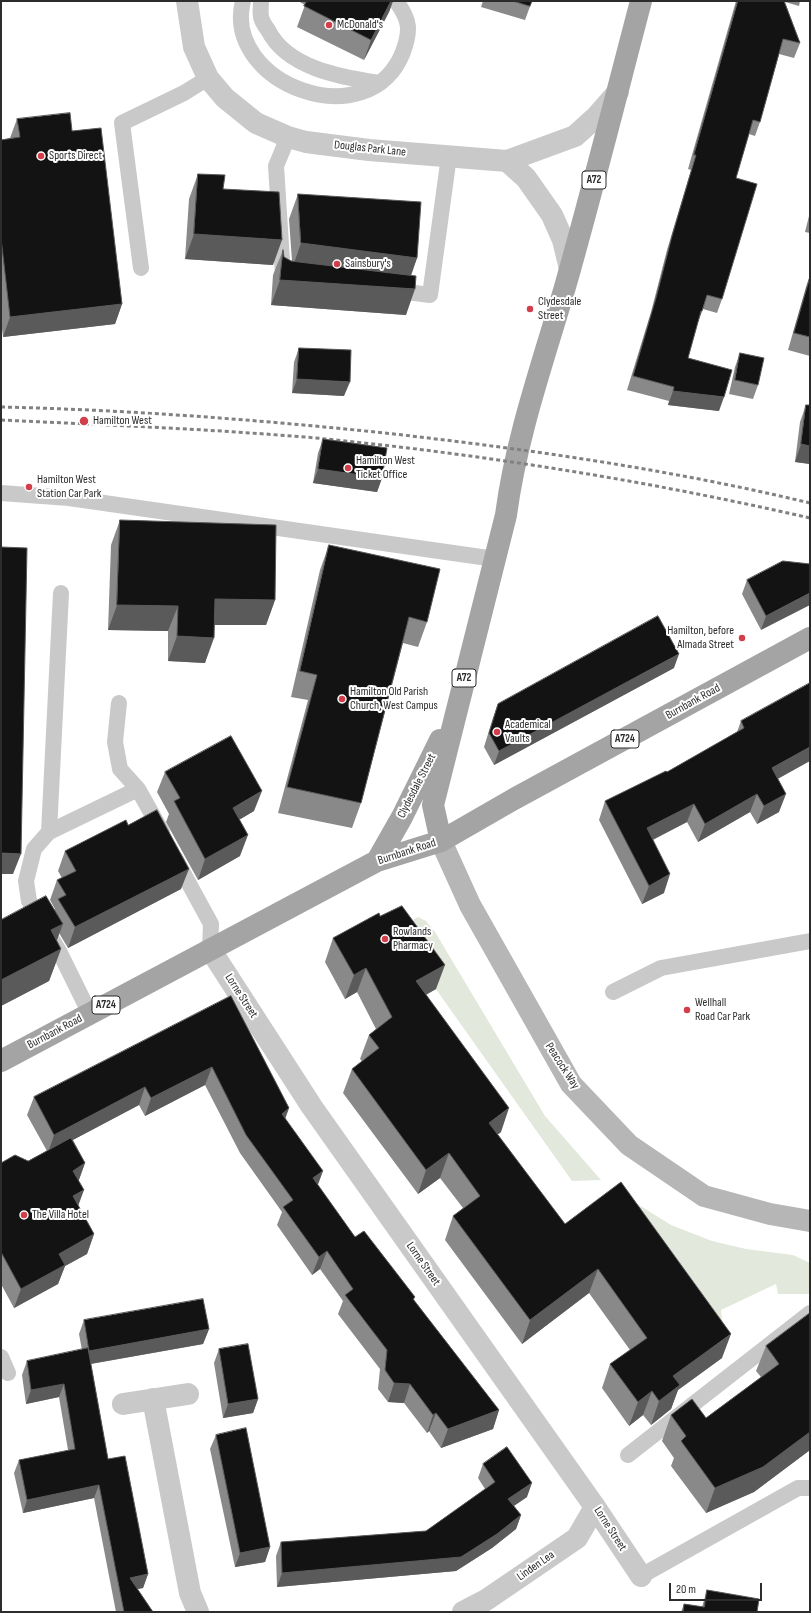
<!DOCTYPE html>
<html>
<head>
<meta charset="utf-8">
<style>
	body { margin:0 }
	#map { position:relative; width:811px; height:1613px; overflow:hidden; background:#fff; font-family:"Sofia Sans Condensed",sans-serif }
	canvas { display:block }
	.frame { position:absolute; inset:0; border:2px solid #2c2c2c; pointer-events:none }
	.scale { position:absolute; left:669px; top:1583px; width:93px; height:18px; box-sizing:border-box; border:2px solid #2c2c2c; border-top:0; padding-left:5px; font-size:12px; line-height:14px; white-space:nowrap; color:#2c2c2c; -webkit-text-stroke:3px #fff; paint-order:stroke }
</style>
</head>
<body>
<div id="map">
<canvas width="811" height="1613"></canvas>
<div class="frame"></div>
<div class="scale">20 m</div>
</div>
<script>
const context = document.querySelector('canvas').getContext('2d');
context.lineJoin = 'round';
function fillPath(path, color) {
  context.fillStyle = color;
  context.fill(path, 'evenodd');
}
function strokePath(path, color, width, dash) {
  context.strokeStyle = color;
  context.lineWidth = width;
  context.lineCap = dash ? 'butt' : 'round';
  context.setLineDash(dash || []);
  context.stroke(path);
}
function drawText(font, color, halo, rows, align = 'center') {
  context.font = font + ' "Sofia Sans Condensed",sans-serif';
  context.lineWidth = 4;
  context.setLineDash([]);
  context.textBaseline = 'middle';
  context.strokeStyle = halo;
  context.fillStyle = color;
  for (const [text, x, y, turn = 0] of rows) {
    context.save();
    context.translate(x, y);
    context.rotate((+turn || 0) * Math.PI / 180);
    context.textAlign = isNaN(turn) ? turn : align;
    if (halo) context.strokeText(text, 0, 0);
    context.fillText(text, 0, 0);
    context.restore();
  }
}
fillPath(new Path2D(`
	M418 917 426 921 435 932 545 1116 601 1180 572 1181 394 930Z
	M626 1197 671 1225 712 1241 746 1249 793 1255 810 1263V1294H778L776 1284 721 1310 723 1331Z`), '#e2e8db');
strokePath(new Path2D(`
	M243 1C222 84 369 139 403 52 411 30 410 20 396 1
	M261 1C261 6 260 12 261 17 262 21 265 26 268 30 287 68 340 77 379 83
	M141 268 122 123 184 93 208 78
	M283 276 276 166 288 137
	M392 290 430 295 449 156
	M1 493 69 498 495 559
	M61 593 49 832 34 849 26 881 29 901 59 951 90 1014
	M119 703 115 742 120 769 138 789 162 832
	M49 832 138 789
	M175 858 211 924 210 949
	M613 992 661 968 810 941
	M1 1357 8 1373
	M628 1455 810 1313
	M641 1576 798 1488H810`), '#c9c9c9', 16);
strokePath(new Path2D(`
	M595 1507 641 1576`), '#c9c9c9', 22);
strokePath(new Path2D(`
	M187 1 194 47 208 78 225 98 256 123 288 137 306 142 369 150 507 161 526 178 552 215 563 240 570 269
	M507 161 575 136 596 117 618 92
	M210 949 312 1107 595 1507 577 1538 486 1600 463 1612
	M153 1399 190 1593 198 1612
	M123 1404 188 1394`), '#c9c9c9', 22);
strokePath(new Path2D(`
	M441 841 470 905 571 1084 629 1145 704 1196 770 1214 810 1221`), '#b6b6b6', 22);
strokePath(new Path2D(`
	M441 841 433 805 506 515C516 438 543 362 565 287 592 192 616 96 641 1
	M377 861 402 817 440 740
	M1 1061 377 861 441 841 514 799 810 638`), '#a4a4a4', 22);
strokePath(new Path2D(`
	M1 407C132 410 263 420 394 434 534 450 673 470 810 503
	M1 420C106 425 211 429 316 438 481 454 649 481 810 518`), '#818181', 3, [4, 3]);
fillPath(new Path2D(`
	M298 1H393L389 12 364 60 297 27 305 5Z
	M483 1H532L525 20 481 7Z
	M736 1H800L799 6 785 2 800 43 794 58 779 54 760 122 755 136 749 134 736 178 722 299 717 313 703 309 697 325 688 358 719 411 668 405 669 401 627 390 651 312 667 250 691 170 688 169Z
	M17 119 72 131 122 304 115 324 3 337 1 321V140L10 138Z
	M198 174 273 265 185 259 189 199Z
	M298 194 417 258 411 276 406 315 271 305 273 275 283 250 284 257 292 261 289 219Z
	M810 212V233L805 232Z
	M810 275V356L788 350 806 287Z
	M299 348 344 396 292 393 294 362Z
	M740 353 758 385 753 399 729 394 735 367Z
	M806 405H810V464L795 462 800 422Z
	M323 439 382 478 377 492 313 483 318 453Z
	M120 520 275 600 266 625H214L205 663 168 661V631L108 630 111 545Z
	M329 545 427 622 418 647 403 643 361 803 352 828 278 813 308 700 291 697 320 570Z
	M810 564 761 630 742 594 747 580Z
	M674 668 494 765 484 747 493 718 498 704Z
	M741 721 778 779 779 812 757 824 750 812 698 842 687 822 653 840 664 893 642 904 599 820 605 801 667 772 737 732Z
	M165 772 254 811 239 820 240 856 198 880 166 822 169 814 157 792Z
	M128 825 181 889 68 948 59 933 57 940 61 949 49 981 1 1006V920L54 910 55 909 50 900 57 880 62 878 58 871 65 851Z
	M380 916 436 989 426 995 501 1132 497 1135 565 1224 722 1358 678 1390 671 1409 651 1425 643 1415 629 1426 602 1388 610 1364 630 1350 589 1293 522 1344 445 1240 453 1216 463 1208 440 1178 418 1194 343 1093 352 1069 362 1061 360 1059 369 1035 376 1029 357 992 345 999 325 962 333 938Z
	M231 996 289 1108 285 1119 318 1185 355 1237 415 1297 414 1300 499 1410 493 1429 441 1448 429 1431 427 1433 404 1403 388 1402 378 1389 380 1369 338 1314 343 1301 320 1269 312 1275 277 1225 282 1212 240 1153 205 1085 145 1116 139 1105 73 1140 85 1163 79 1180 78 1205 94 1234 87 1254 65 1266 58 1284 14 1308 1 1284V1163L28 1161 47 1151 27 1115 34 1097Z
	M810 1313V1450L754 1492 706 1513 671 1466 674 1458 662 1441 671 1415 706 1418 761 1377 756 1371 766 1346Z
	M84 1320 209 1329 203 1344 91 1364 108 1459 148 1574 143 1588 137 1589 153 1612H116L94 1498 23 1513 14 1473 19 1460 68 1450 59 1397 26 1404 22 1375 27 1361 82 1350 79 1334Z
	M219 1349 258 1399 253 1413 223 1418 214 1363Z
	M216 1435 270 1547 265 1562 235 1567 210 1449Z
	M483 1464 527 1497 514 1506 521 1515 516 1529 492 1548 456 1571 277 1587 276 1556 281 1542 426 1531 485 1489 478 1478Z
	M707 1590 757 1612H681L684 1604 702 1607Z`), '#898989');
fillPath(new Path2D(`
	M391 1H393L389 12 364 60 371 40Z
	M194 234 282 240 273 265 185 259Z
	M301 243 417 258 408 283 292 269Z
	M280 280 415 289 406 315 271 305Z
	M122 304 115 324 3 337 10 317Z
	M297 379 350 382 344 396 292 393Z
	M673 391 724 397 719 411 668 405Z
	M801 444 810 446V464L795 462Z
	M318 469 382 478 377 492 313 483Z
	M810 593V605L761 630 766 616Z
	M215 599 275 600 266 625H206Z
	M117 605 178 606 168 631 108 630Z
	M177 636 214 638 205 663 168 661Z
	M679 654 674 668 494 765 499 751Z
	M810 747V761L765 786 772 768Z
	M262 791 254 811 225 828 233 808Z
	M757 794 750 812 698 842 705 824Z
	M786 794 779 812 757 824 764 806Z
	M694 804 687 822 640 846 647 828Z
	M248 835 240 856 198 880 205 859Z
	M1 853 21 854 13 874H1Z
	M189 869 181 889 68 948 75 927Z
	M670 874 664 893 642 904 649 886Z
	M63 924 52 953 61 949 49 981 1 1006V980L51 930Z
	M445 965 436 989 407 1005 416 981Z
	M366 968 357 992 345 999 354 975Z
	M212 1067 205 1085 145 1116 151 1098Z
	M145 1087 139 1105 48 1153 54 1135Z
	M289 1108 282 1127V1114Z
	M509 1108 501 1132 480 1148 489 1123Z
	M449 1153 440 1178 418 1194 426 1170Z
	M85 1163 78 1182 73 1171Z
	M323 1171 316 1190 313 1178Z
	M84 1190 77 1209 73 1196Z
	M94 1234 87 1254 65 1266 58 1284 14 1308 21 1289 59 1254Z
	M327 1251 320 1269 312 1275 319 1257Z
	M598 1269 589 1293 522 1344 530 1320Z
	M209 1329 203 1344 84 1365 89 1351Z
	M731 1334 722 1358 678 1390 671 1409 651 1425 659 1401 673 1376Z
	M394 1383 410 1384 404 1403 388 1402Z
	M64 1384 59 1397 26 1404 31 1390Z
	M652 1391 643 1415 629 1426 638 1402Z
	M258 1399 253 1413 223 1418 228 1404Z
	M499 1410 493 1429 441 1448 448 1429Z
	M436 1413 429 1431 427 1433 433 1415Z
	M810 1432V1450L754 1492 706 1513 715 1488Z
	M532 1483 527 1497 503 1513 508 1499Z
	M99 1485 94 1498 23 1513 27 1500Z
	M521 1515 516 1529 492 1548 456 1571 277 1587 282 1573Z
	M270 1547 265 1562 235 1567 240 1553Z
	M148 1574 143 1588 126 1591 130 1578Z`), '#5a5a5a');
const building = new Path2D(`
	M307 1H391L371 40 304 6Z
	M513 1H532L530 6Z
	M738 1H784L800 43 783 39 760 122 753 120 736 178 757 184 722 299 707 295 702 311H701L688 358 732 370 724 397 673 391 674 387 633 376 656 298 672 236 696 155H694Z
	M70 113 72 131 101 128 122 304 10 317 1 238V140L20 137 17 119Z
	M198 174 225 175 223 189 279 192 282 240 194 234Z
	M298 194 421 202 417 258 301 243Z
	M283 250 284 257 291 261 416 276 415 289 280 280Z
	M810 277V337L794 333Z
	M299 348 351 350 350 382 297 379Z
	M740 353 764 358 758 385 735 380Z
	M806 405H810V446L801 444Z
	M323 439 387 448 382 478 318 469Z
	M120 520 276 525 275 600 215 599 214 638 177 636 178 606 117 605Z
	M329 545 440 569 427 622 409 617 361 803 287 787 317 675 300 671Z
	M1 547 27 548 21 854 1 853Z
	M783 561 810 564V593L766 616 747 580Z
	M658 616 679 654 499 751 489 733 498 704Z
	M810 683V747L772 768 786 794 764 806 757 794 705 824 694 804 647 828 670 874 649 886 605 801 666 771 667 772 744 728 741 721Z
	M231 736 262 791 233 808 248 835 205 859 174 801 180 798 165 772Z
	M157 810 189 869 75 927 58 899 66 895 57 880 76 871 65 851 126 820 128 825Z
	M46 896 63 924 51 930 61 949 1 980V920Z
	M402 906 445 965 416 981 509 1108 489 1123 565 1224 621 1182 731 1334 673 1376 680 1385 659 1401 652 1391 638 1402 610 1364 647 1338 598 1269 530 1320 453 1216 480 1196 449 1153 426 1170 352 1069 379 1048 369 1035 392 1017 366 968 354 975 333 938 379 913 380 916Z
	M231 996 289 1108 282 1114 323 1171 313 1178 355 1237 364 1231 415 1297 413 1299 499 1410 448 1429 436 1413 433 1415 410 1384 394 1383 385 1370 387 1350 345 1295 353 1289 327 1251 319 1257 283 1207 293 1200 246 1135 212 1067 151 1098 145 1087 54 1135 34 1097Z
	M71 1138 85 1163 73 1171 84 1190 73 1196 94 1234 59 1254 65 1265 21 1289 1 1252V1163L15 1155 28 1161Z
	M203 1299 209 1329 89 1351 84 1320Z
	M810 1313V1432L763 1467 715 1488 681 1441 686 1436 671 1415 692 1399 706 1418 779 1364 766 1346Z
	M248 1344 258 1399 228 1404 219 1349Z
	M88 1348 108 1459 125 1456 148 1574 130 1578 153 1612H124L99 1485 27 1500 19 1460 75 1449 64 1384 31 1390 27 1361Z
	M246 1428 270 1547 240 1553 216 1435Z
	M507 1447 532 1483 508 1499 521 1515 497 1534 461 1557 282 1573 281 1542 426 1531 495 1482 483 1464Z
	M707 1590 759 1599 757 1612H683L684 1604 704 1607Z`);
fillPath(building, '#131313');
strokePath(building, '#5a5a5a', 1);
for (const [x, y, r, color] of [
	[329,25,4,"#d23f4a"],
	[41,156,4,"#d23f4a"],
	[337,264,4,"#d23f4a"],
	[530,309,4,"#d23f4a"],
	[84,421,5,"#d23f4a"],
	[348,468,4,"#d23f4a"],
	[29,487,4,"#d23f4a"],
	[742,638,4,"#d23f4a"],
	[342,699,4,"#d23f4a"],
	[497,732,4,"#d23f4a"],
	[385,939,4,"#d23f4a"],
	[687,1010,4,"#d23f4a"],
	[24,1215,4,"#d23f4a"]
]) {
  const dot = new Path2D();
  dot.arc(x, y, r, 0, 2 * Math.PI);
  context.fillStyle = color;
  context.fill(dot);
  strokePath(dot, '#fff', 1.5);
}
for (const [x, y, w] of [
	[594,180,24],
	[464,678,24],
	[625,739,28],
	[106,1005,28]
]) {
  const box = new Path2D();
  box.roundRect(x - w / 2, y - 9, w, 18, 3);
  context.fillStyle = '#fff';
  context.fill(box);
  strokePath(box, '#2c2c2c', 1);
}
drawText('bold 11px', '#2c2c2c', null, [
	["A72",594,180],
	["A72",464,678],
	["A724",625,739],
	["A724",106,1005]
]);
drawText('12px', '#2c2c2c', '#fff', [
	["McDonald's",337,25],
	["Sports Direct",49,156],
	["Sainsbury's",345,264],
	["Clydesdale",538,302],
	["Street",538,316],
	["Hamilton West",93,421],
	["Hamilton West",356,461],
	["Ticket Office",356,475],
	["Hamilton West",37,480],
	["Station Car Park",37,494],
	["Hamilton, before",734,631,"right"],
	["Almada Street",734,645,"right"],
	["Hamilton Old Parish",350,692],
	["Church, West Campus",350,706],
	["Academical",505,725],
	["Vaults",505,739],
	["Rowlands",393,932],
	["Pharmacy",393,946],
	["Wellhall",695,1003],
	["Road Car Park",695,1017],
	["The Villa Hotel",32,1215]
], 'left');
drawText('12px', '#2c2c2c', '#fff', [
	["Douglas Park Lane",370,149,6],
	["Burnbank Road",693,702,-29],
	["Clydesdale Street",417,786,-63],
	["Burnbank Road",407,852,-18],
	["Lorne Street",241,996,57],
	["Burnbank Road",55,1032,-28],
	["Peacock Way",562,1066,57],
	["Lorne Street",423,1264,55],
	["Lorne Street",610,1529,57],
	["Linden Lea",536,1566,-35]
]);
</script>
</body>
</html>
